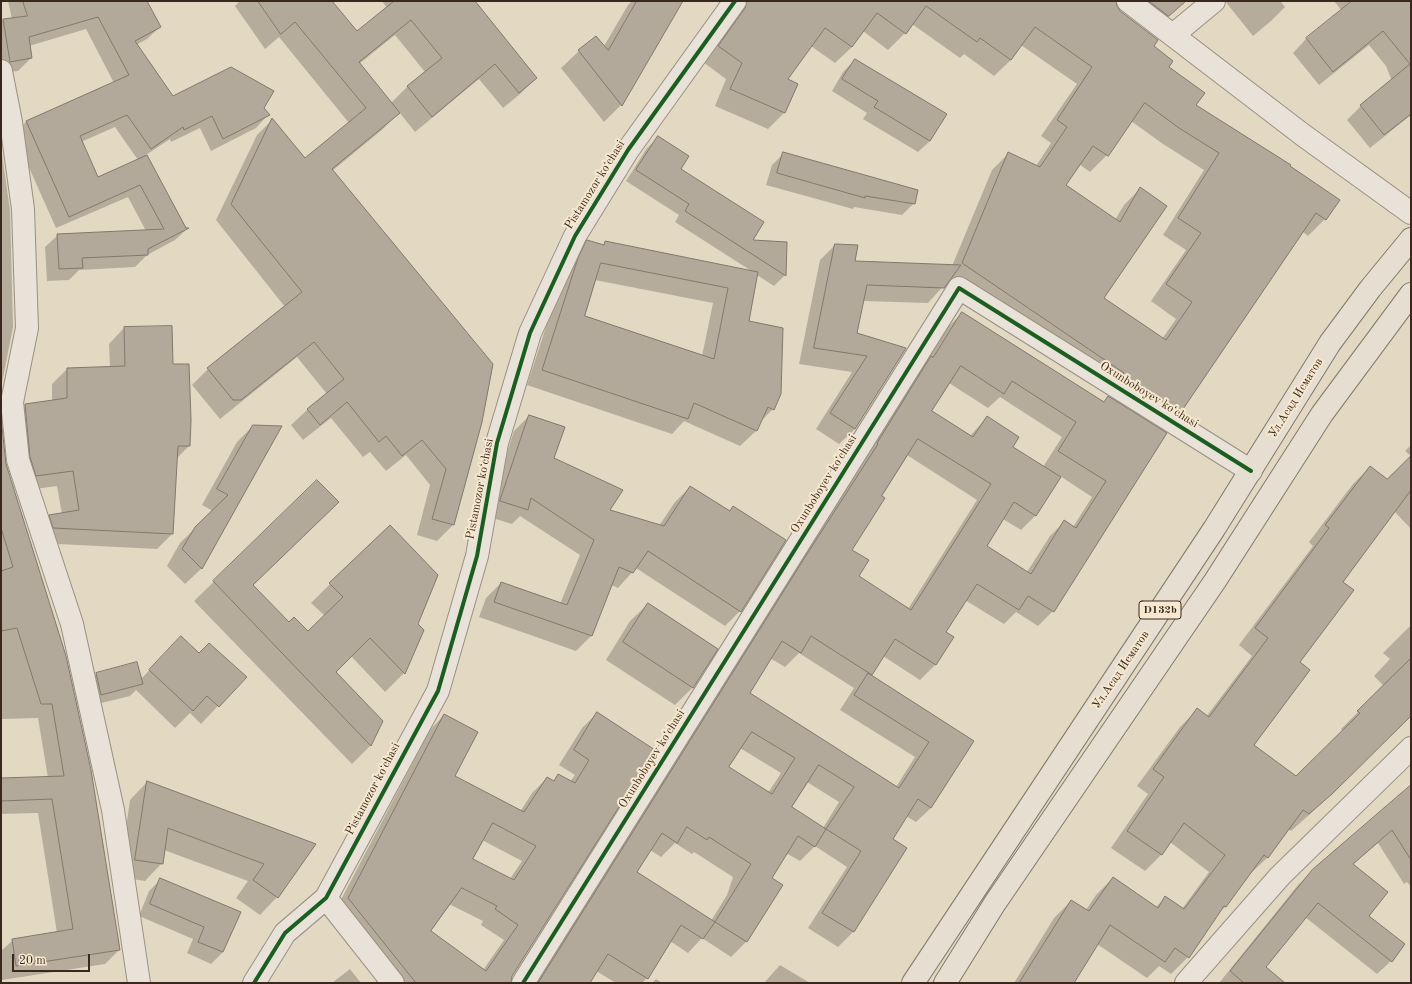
<!DOCTYPE html>
<html>
<head>
<meta charset="utf-8">
<style>
	body { margin:0 }
	#map { position:relative; width:1412px; height:984px; overflow:hidden; background:#e3d8c2; font-family:"Old Standard TT",serif }
	canvas { display:block }
	.frame { position:absolute; inset:0; border:2px solid #3a271d; pointer-events:none }
	.scale { position:absolute; left:12px; top:954px; width:78px; height:18px; box-sizing:border-box; border:2px solid #3a271d; border-top:0; padding-left:5px; font-size:12px; line-height:14px; white-space:nowrap; color:#3a271d; -webkit-text-stroke:3px #f6e8cf; paint-order:stroke }
</style>
</head>
<body>
<div id="map">
<canvas width="1412" height="984"></canvas>
<div class="frame"></div>
<div class="scale">20 m</div>
</div>
<script>
const context = document.querySelector('canvas').getContext('2d');
context.lineJoin = 'round';
function fillPath(path, color) {
  context.fillStyle = color;
  context.fill(path, 'evenodd');
}
function strokePath(path, color, width, dash) {
  context.strokeStyle = color;
  context.lineWidth = width;
  context.lineCap = dash ? 'butt' : 'round';
  context.setLineDash(dash || []);
  context.stroke(path);
}
function drawText(font, color, halo, rows, align = 'center') {
  context.font = font + ' "Old Standard TT",serif';
  context.lineWidth = 4;
  context.setLineDash([]);
  context.textBaseline = 'middle';
  context.strokeStyle = halo;
  context.fillStyle = color;
  for (const [text, x, y, turn = 0] of rows) {
    context.save();
    context.translate(x, y);
    context.rotate((+turn || 0) * Math.PI / 180);
    context.textAlign = isNaN(turn) ? turn : align;
    if (halo) context.strokeText(text, 0, 0);
    context.fillText(text, 0, 0);
    context.restore();
  }
}
fillPath(new Path2D(`
	M8 1H146L160 27 147 39 136 45 173 97 263 108 268 115 256 128 211 151 200 128 171 142 170 139 146 155 187 229 175 240 147 255 135 267 79 270 69 280 47 281 45 247 58 235 146 231 128 197 56 228 14 134 26 122 114 83 86 29 29 46 31 58 18 71 1 73V20L12 19ZM115 127 138 160 98 178 81 142Z
	M240 1H331L357 32 387 8 382 1H473L536 78 520 94 503 108 479 79 415 132 399 112 383 129 332 171 481 422 453 525 437 541 417 535 430 485 406 455 386 471 370 452 363 457 331 418 303 440 291 425 307 410 327 394 297 357 220 419 192 385 208 369 285 307 216 220 257 135 272 120 305 159 349 123 279 37 265 49 235 6ZM395 35 425 72 407 87 391 103 359 64Z
	M632 1H667L678 8 621 105 604 122 561 68 579 51 596 37 604 46 628 5Z
	M743 1H1186L1182 5 1181 4 1152 32 1119 7 1115 6 1152 47 1194 105 1338 200 1325 219 1308 236 1302 231 1181 411 1164 428 948 281 928 303 863 301 856 334 905 349 855 429 839 444 816 429 852 372 799 364 820 260 835 245 854 262 952 266 992 170 1008 154 1036 166 1051 143 1041 136 1077 84 1021 45 1011 60 994 76 964 54 960 58 912 24 905 33 888 50 863 31 852 47 835 63 811 46 786 80 785 112 768 129 715 106 726 79 703 62ZM1131 121 1163 144 1204 170 1163 235 1186 250 1151 301 1176 319 1162 339 1103 299 1140 189 1124 205 1115 220 1065 185 1079 164 1090 172 1107 155Z
	M1225 1H1280L1285 7 1271 21 1253 36Z
	M1334 1H1411V115L1370 148 1347 120 1361 106 1392 81 1386 66 1369 45 1319 85 1293 53 1306 39 1342 11Z
	M855 60 945 115 930 141 918 152 863 119 867 113 832 91 843 72Z
	M658 138 680 169 751 241 786 243 785 275 774 286 757 275 748 322 773 409 760 422 756 431 740 446 684 421 672 434 527 385 563 275 572 256 588 241 602 246 605 243 753 272 675 222 679 215 626 181 647 148ZM595 280 713 303 702 356 584 317Z
	M1 148 10 210 13 327 1 388Z
	M784 153 914 203 902 215 854 207 853 209 766 185 772 165Z
	M962 313 1103 403 1108 397 1165 433 1053 611 1038 626 1016 612 1004 624 965 600 945 632 953 637 935 665 920 680 883 656 870 676 973 741 931 808 916 822 906 816 892 839 906 848 853 932 838 947 808 928 847 867 815 846 800 861 786 853 770 878 781 885 746 942 731 957 702 938 688 953 670 941 647 978 642 983H616L596 971 588 983H533L947 328ZM949 383 988 408 1000 397 1062 437 1043 467 1012 447 987 417 970 436 931 411ZM907 455 977 500 908 609 857 576 851 550 880 496ZM1060 476 1092 497 1073 527 1065 521 1050 536 1027 572 985 546 1003 519 1021 530 1036 515ZM799 653 854 688 840 710 915 757 896 787 749 693 770 658 785 667ZM740 748 781 773 768 793 728 768ZM807 782 839 802 823 828 791 808ZM675 843 692 854 694 852 733 877 727 895 711 921 636 873 650 850 661 857Z
	M124 328 172 365 190 420 189 446 176 459 172 534 157 549 38 543 34 531 50 516 62 514 57 486 21 491 10 420 25 405 52 401V384L67 369 110 367 109 344Z
	M529 416 553 458 608 510 659 526 675 502 690 487 729 511 733 507 740 611 725 626 636 568 618 588 611 585 591 636 576 651 479 617 486 598 501 583 560 604 580 555 520 516 512 524 486 516 514 431Z
	M1 424 5 462 119 950 105 964 2 980 1 951 13 940 57 933 38 813 1 814V779L48 778 38 718 1 719Z
	M253 426 280 427 201 569 185 584 167 566 180 543 213 511 202 505 237 442Z
	M1411 445V456L1405 451Z
	M1411 458V529L1394 511 1342 583 1252 746 1296 777 1343 731 1341 729 1384 686 1374 676 1390 659 1383 653 1411 625V714L1309 815 1291 831 1288 829 1267 858 1250 874H1249L1225 907 1216 915 1188 957 1171 974 1159 966 1147 978 1097 944 1073 983H1014L1054 918 1071 901 1086 910 1096 895 1113 878 1156 907 1165 898 1182 909 1209 872 1170 842 1162 854 1145 871 1111 848 1148 794 1137 786 1180 727 1197 710 1206 717 1252 656 1239 645 1313 546 1309 542 1353 484 1370 467 1388 480Z
	M317 482 252 585 289 623 307 633 325 616 311 603 330 584 417 624 423 631 404 673 385 692 351 656 335 672 371 745 352 764 194 601Z
	M648 604 693 687 675 705 606 660 630 621Z
	M164 655 245 677 201 724 190 713 175 728 136 690 130 696 89 706 84 686 96 674 136 663 141 679Z
	M597 713 653 750 511 976 474 983 504 940 481 925 483 921 449 904 430 931 468 983H389L334 913 430 730 444 715 454 776 520 812 532 793 547 778 553 781 559 776 570 782 575 775 559 765 582 728ZM482 840 522 861 510 879 472 859Z
	M147 782 315 845 277 897 260 915 236 898 248 881 164 850 162 863 145 881 119 877 130 800Z
	M1411 801V887L1407 882 1404 884 1378 843 1352 865 1368 916 1391 961 1377 974 1305 917 1264 967 1265 983H1219L1298 885 1312 871Z
	M161 879 239 913 223 952 211 964 187 953 193 939 139 916 149 891Z
	M780 965 810 983H764Z
	M350 969 361 983H332Z
	M656 979 662 983H652Z`), '#0003');
const building = new Path2D(`
	M23 1H147L161 27 135 41 173 96 231 67 274 91 264 108 270 115 223 139 212 116 184 130 183 127 151 149 127 115 80 136 98 177 147 155 186 228H189L148 249V255L82 258 83 268 59 269 57 234 164 229 140 185 69 217 26 121 129 75 98 17 29 37 32 58 10 62 3 19 27 16Z
	M258 1H332L357 31 394 1H475L537 78 519 93 495 64 432 117 407 86 442 58 411 20 359 62 400 113 332 169 493 364 482 422 454 525 432 519 446 469 422 440 402 456 386 436 379 442 347 402 320 425 307 409 344 379 314 342 241 400H233L207 368 302 292 231 204 272 118 305 158 366 108 295 22 281 34Z
	M637 1H683L622 106 578 50 596 36 608 50Z
	M747 1H1116L1117 6 1120 11 1158 40 1154 46 1173 61 1169 67 1205 93 1196 105 1291 165 1290 166 1340 200 1326 220 1316 213 1181 412H1180L1122 375 1124 373 962 263 1008 152 1040 167 1067 127 1057 120 1092 67 1035 27 1011 60 980 38 977 42 926 6 906 34 877 13 852 47 825 28 788 79 798 84 785 113 730 89 742 63 718 46 745 8ZM1145 103 1179 128 1219 153 1178 218 1201 233 1166 284 1192 302 1166 340 1104 298 1167 206 1140 187 1120 222 1066 185 1093 146 1108 156Z
	M1149 1H1186L1169 16Z
	M1352 1H1411V114L1384 135 1360 105 1410 64 1383 31 1333 72 1306 38Z
	M855 59 947 114 930 141 874 107 878 101 842 79Z
	M658 136 689 156 681 169 764 222 753 240 787 242 786 276 685 211 689 204 636 170Z
	M783 152 918 190 915 204 865 196V198L777 173Z
	M587 240 604 245 605 241 758 272 749 321 783 328 781 394 774 410 768 407 757 431 694 403 688 419 542 370 578 258ZM601 263 728 288 714 359 585 316Z
	M835 244 858 245 855 261 961 265 944 288 867 285 857 333 906 348 855 429 830 413 867 356 814 348Z
	M962 312 1104 402 1108 396 1167 433 1054 612 1028 596 1019 610 977 584 946 632 954 637 936 665 895 639 872 675 811 636 801 653 782 641 750 693 899 788 929 742 854 695 868 673 974 741 931 808 918 799 893 839 907 848 854 932 822 913 861 851 826 829 815 847 798 836 772 878 783 885 747 942 715 922 703 939 681 925 648 979 608 954 590 983H538L807 554 878 444 877 443 931 356 933 357ZM961 366 1004 394 1012 381 1076 422 1058 451 1106 481 1076 528 1064 520 1031 574 987 546 1014 502 1036 516 1061 477 1013 447 1019 437 987 416 973 437 932 411ZM918 439 991 484 911 610 859 576 869 560 852 550 885 498 882 496ZM752 732 795 758 772 794 729 767ZM819 765 854 787 826 829 792 807ZM687 827 707 840 709 837 751 864 715 922 637 872 662 833 677 843Z
	M172 326 173 364H189L191 420 190 446H178L173 534 53 528 49 515 79 510 73 471 36 476 30 457 25 404 67 398V368L125 366 124 327Z
	M529 415 565 427 554 458 623 490 610 510 664 526 690 486 730 511 733 506 786 540 741 612 648 551 633 573 619 567 592 636 494 602 501 582 567 605 594 540 531 498 528 510 500 501Z
	M1 417 6 464 66 656 91 770 120 950 16 966 12 939 73 929 52 799 1 801V778L64 776 52 704H41L17 628 1 631V571L13 567 1 528Z
	M253 425 282 426 202 569 182 549 195 527 228 495 217 489Z
	M1411 456V490L1343 582 1354 590 1300 662 1310 670 1254 745 1296 776 1360 713 1357 711 1411 658V716L1332 794 1309 814 1303 810 1268 858 1264 855 1226 907 1224 906 1189 958 1175 948 1165 962 1110 925 1074 983H1019L1071 900 1089 911 1113 877 1158 908 1165 896 1184 909 1225 855 1184 823 1162 855 1127 831 1164 777 1153 769 1197 708 1209 717 1268 638 1255 628 1329 528 1325 525 1370 466 1387 479Z
	M317 480 339 502 253 585 289 622 294 617 308 631 343 597 329 583 390 525 438 575 418 624 424 630 405 674 370 638 336 672 383 721 371 746 213 581Z
	M648 603 718 649 693 688 623 642Z
	M181 636 199 653 209 643 247 677 219 707 207 696 193 711 149 670Z
	M137 662 143 684 101 695 96 673Z
	M597 712 655 750 512 976 511 983H416L348 898 444 714 478 732 455 776 524 812 547 777 554 781 558 774 575 783 589 760 574 750ZM493 823 536 846 514 880 473 859ZM462 888 497 906 495 909 518 925 486 971 431 931Z
	M147 781 316 844 278 898 253 880 264 864 168 828 163 864 135 860Z
	M1411 785V860L1392 830 1353 864 1388 892 1369 916 1405 944 1392 962 1318 903 1266 967 1285 983H1244L1230 971 1312 870Z
	M160 878 241 912 223 952 198 942 204 927 150 904Z`);
fillPath(building, '#b2a99b');
strokePath(building, '#81786c', 1);
const minor = new Path2D(`
	M1128 1 1303 135 1411 213
	M1173 35 1214 1
	M1 71 11 122 23 209 27 328 12 402 18 460 72 624 113 810 139 983
	M326 898 393 983
	M254 983 285 933 326 898 438 691 477 556 497 443 530 333 575 236 628 150 735 1
	M523 983 959 288 1251 471
	M1186 983 1280 876 1411 748`);
const primary = new Path2D(`
	M913 983 1214 529 1330 343 1370 289 1411 239
	M945 983 995 903 1215 581 1322 414 1411 294`);
strokePath(minor, '#999083', 24);
strokePath(primary, '#81786c', 24);
strokePath(minor, '#e8e2d8', 22);
strokePath(primary, '#e5ded1', 22);
strokePath(new Path2D(`
	M254 983 285 933 326 898 438 691 477 556 497 443 530 333 575 236 628 150 735 1
	M523 983 959 288 1251 471`), '#1b5e20', 4);
for (const [x, y, w] of [
	[1160,610,42]
]) {
  const box = new Path2D();
  box.roundRect(x - w / 2, y - 9, w, 18, 3);
  context.fillStyle = '#f6e8cf';
  context.fill(box);
  strokePath(box, '#3a271d', 1);
}
drawText('bold 11px', '#3a271d', null, [
	["D132b",1160,610]
]);
drawText('12px', '#3a271d', '#f6e8cf', [
	["Pistamozor koʻchasi",595,185,-58],
	["Oxunboboyev koʻchasi",1149,395,32],
	["Ул.Асад Исматов",1296,398,-58],
	["Oxunboboyev koʻchasi",824,484,-58],
	["Pistamozor koʻchasi",480,489,-79],
	["Ул.Асад Исматов",1121,670,-56],
	["Oxunboboyev koʻchasi",652,759,-58],
	["Pistamozor koʻchasi",373,789,-62]
]);
</script>
</body>
</html>
